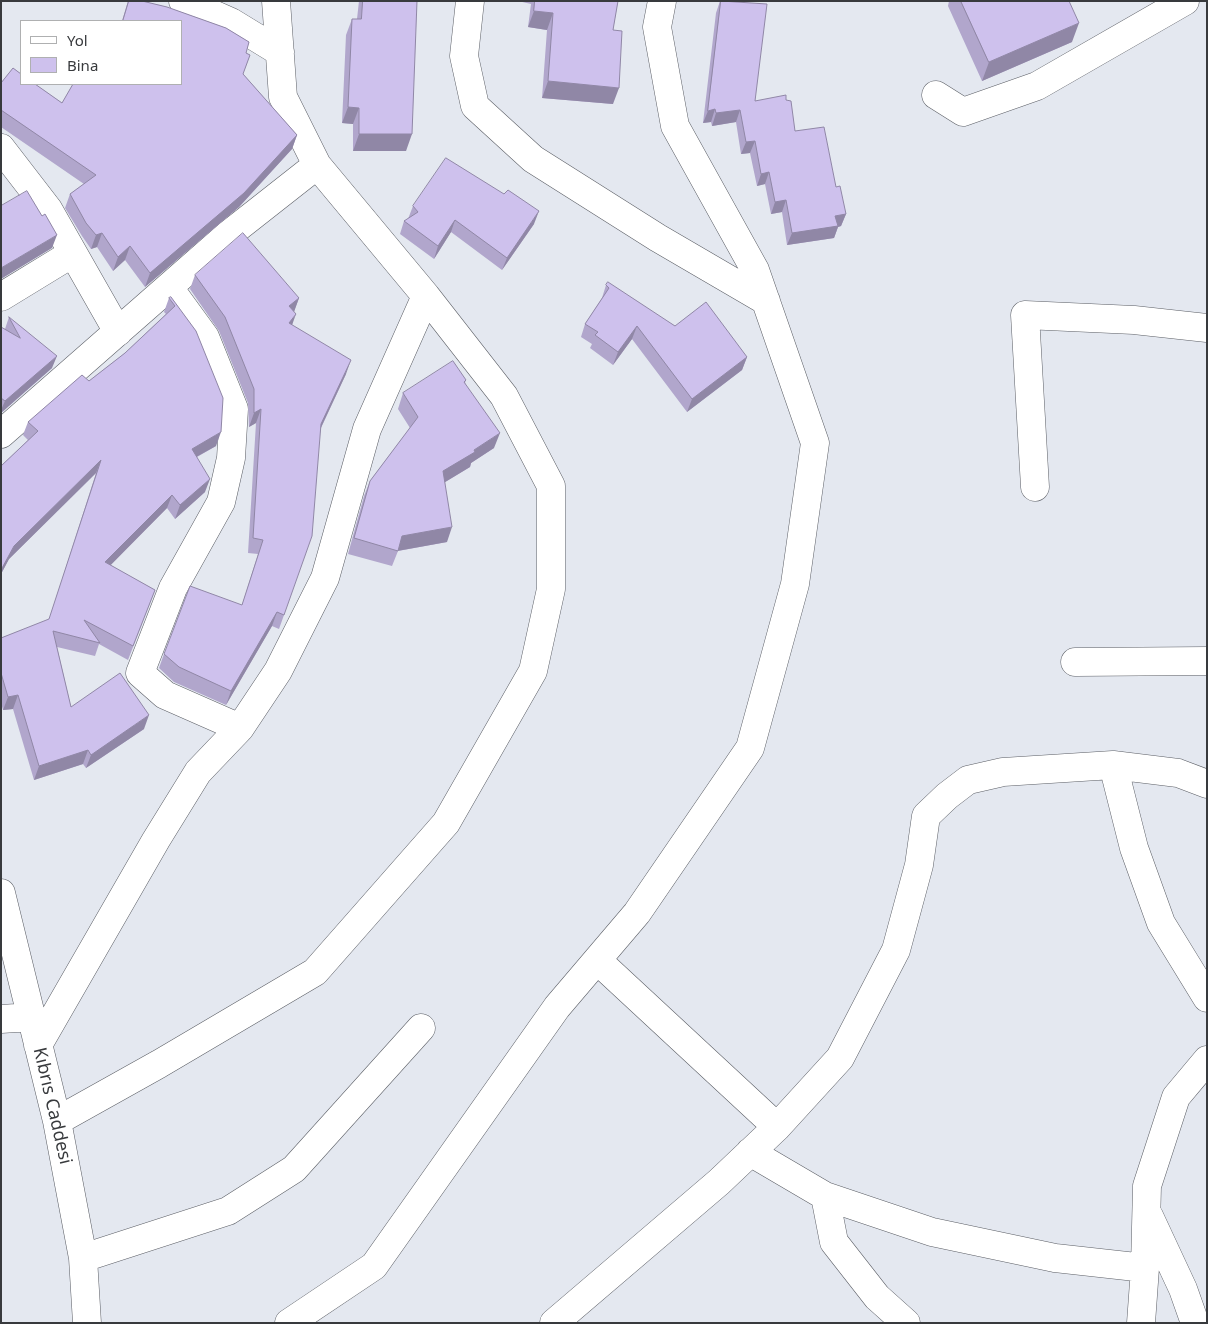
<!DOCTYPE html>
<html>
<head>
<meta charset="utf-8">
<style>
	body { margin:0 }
	#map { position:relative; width:1208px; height:1324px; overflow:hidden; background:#e4e8f0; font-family:"Noto Sans",sans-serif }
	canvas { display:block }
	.frame { position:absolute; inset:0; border:2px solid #383a3d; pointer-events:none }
	.legend { position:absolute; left:20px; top:20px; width:162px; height:65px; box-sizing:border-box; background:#fff; border:1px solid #afb0b1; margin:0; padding:6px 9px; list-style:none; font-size:15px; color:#383a3d }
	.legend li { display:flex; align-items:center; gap:10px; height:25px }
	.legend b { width:25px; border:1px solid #afb0b1 }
</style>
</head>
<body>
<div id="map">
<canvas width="1208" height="1324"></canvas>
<div class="frame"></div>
<ul class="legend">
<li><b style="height:6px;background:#fff"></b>Yol</li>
<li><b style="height:14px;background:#cec1ed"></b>Bina</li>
</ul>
</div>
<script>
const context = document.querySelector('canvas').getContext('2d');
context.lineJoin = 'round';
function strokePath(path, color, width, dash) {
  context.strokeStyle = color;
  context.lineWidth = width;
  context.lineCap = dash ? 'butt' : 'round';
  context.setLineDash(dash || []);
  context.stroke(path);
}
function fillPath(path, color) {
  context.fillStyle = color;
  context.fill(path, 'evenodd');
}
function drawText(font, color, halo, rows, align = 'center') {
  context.font = font + ' "Noto Sans",sans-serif';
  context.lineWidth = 5;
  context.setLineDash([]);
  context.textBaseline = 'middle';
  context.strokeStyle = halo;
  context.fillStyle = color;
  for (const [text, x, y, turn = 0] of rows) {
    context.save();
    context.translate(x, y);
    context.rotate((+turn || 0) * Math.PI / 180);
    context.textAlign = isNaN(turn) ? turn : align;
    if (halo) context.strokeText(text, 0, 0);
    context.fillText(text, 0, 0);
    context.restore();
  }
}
const minor = new Path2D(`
	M183 1 231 22 280 52
	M470 1 464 56 475 106 533 159 658 238 766 301
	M936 95 963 112 1037 86 1185 1
	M1 148 48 209 118 332
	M170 289 205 337 234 409 231 458 221 502 173 588 140 673 165 695 240 728
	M1 297 73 253
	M1 434 228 235 317 165
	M1035 487 1025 315 1134 320 1207 328
	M1075 662 1207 661
	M1113 765 1134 848 1161 923 1207 998
	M1 893 57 1121 83 1258 87 1323
	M597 960 777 1127
	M1 1019 32 1017
	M38 1045 156 840 198 772 240 728 278 671 325 578 367 429 426 296
	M57 1121 159 1064 315 972 446 823 533 671 551 589V486L504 396 426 296 317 165 283 97 276 1
	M750 1152 825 1196 932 1232 1055 1258 1145 1268
	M825 1196 834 1242 877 1297 906 1323
	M1149 1216 1183 1289 1195 1323
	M83 1258 228 1211 294 1169 421 1028
	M289 1323 374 1266 557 1007 637 913 750 748 795 584 815 443 755 270 675 126 657 27 662 1
	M554 1323 719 1182 777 1127 840 1058 896 950 919 865 926 816 947 796 968 780 1003 772 1113 765 1178 773 1207 784
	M1141 1323 1145 1268 1147 1186 1176 1097 1207 1060`);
strokePath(minor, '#5b5e65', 29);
strokePath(minor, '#fff', 28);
fillPath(new Path2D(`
	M128 1H142L167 7 226 28 249 42 246 53 250 55 243 74 297 135 292 149 239 207 145 287 125 260 113 271 97 247 91 249 82 236 65 208 70 194 84 184 1 127V83L13 68 21 74V84H35L62 103 73 84H181V21H122Z
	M359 1H417L406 151H353V124L342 123 346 35 352 19H357Z
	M518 1H618L613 30V104L542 98 547 30 528 27 531 4Z
	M720 1 755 101 786 100 795 131 836 187 846 214 841 226 838 227 834 238 787 245 782 212 771 214 765 184 757 186 750 153 741 154 736 122 712 126 711 122 703 123 716 13Z
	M949 1H1069L1072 42 982 81 948 6Z
	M413 206 534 224 502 270 451 232 434 259 400 234 404 221 408 219Z
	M195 275 299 298 294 311 292 325 346 374 321 428 284 615 279 629 272 626 226 705 174 682 159 668 164 654 242 605 258 554 248 553 256 423 249 427 248 403 219 331 190 289Z
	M606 285 675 326 747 357 742 370 687 412 632 339 613 365 590 348 592 344 581 337 585 324 602 298Z
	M169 298 196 331 216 446 197 457 205 492 175 519 167 508 110 565 155 590 128 660 99 644 95 656 57 647 71 707 144 729 86 768 83 764 34 780 13 709 3 710 1 703V638L49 620 96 473 9 559 1 574V466L28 440 23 435 28 422 89 381 125 353 166 314 164 312Z
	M9 317 52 368 1 413V327L5 329Z
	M466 380 465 383 494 448 471 463 470 467 445 482 447 542 398 551 392 566 348 554 364 496 370 481 410 428 398 409 403 393Z`), '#b1a6cc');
fillPath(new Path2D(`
	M534 11 553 13 547 30 528 27Z
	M1079 23 1072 42 982 81 989 62Z
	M548 81 619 88 613 104 542 98Z
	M348 107 359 108 353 124 342 123Z
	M715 109 711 122 703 123 708 111Z
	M740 110 736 122 712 126 716 113Z
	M359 134H412L406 151H353Z
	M297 135 292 149 239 207 145 287 150 273Z
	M755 141 750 153 741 154 746 142Z
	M769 172 765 184 757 186 761 174Z
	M786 200 782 212 771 214 775 202Z
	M539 211 534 224 502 270 507 258Z
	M846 214 841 226 838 227 834 238 787 245 792 233 835 216Z
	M455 220 451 232 434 259 438 246Z
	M102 233 97 247 91 249 96 235Z
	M57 235 52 248 1 279V268Z
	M130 246 125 260 113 271 118 257Z
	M299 298 294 312 289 306Z
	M296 314 291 328 289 323Z
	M637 326 632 339 613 365 618 352Z
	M57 356 52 368 1 413V410L5 401Z
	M747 357 742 370 687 412 692 399Z
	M351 360 346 374 316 438 321 424Z
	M261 409 256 423 249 427 254 413Z
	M221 432 216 446 187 462 192 449Z
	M500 433 494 448 471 463 470 467 437 487 443 471Z
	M101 460 96 473 9 559 1 574V570L14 546Z
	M210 479 205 492 175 519 180 505Z
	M172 495 167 508 100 576 105 562Z
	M452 527 447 542 397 551 402 536Z
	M277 612 272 626 226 705 231 691Z
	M18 695 13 709 3 710 8 697Z
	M149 715 144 729 86 768 91 755Z
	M88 750 83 764 34 780 39 766Z`), '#9087a6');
const building = new Path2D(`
	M129 1H142L167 7 226 28 249 42 246 53 250 55 243 74 297 135 244 193 150 273 130 246 118 257 102 233 96 235 86 223 70 194 96 175 1 110V83L13 68 21 74V84H35L62 103 73 84H181V21H123Z
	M363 1H417L412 134H359V108L348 107 352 19H361Z
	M535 1H618L613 30 622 31 619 88 548 81 553 13 534 11Z
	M721 1 767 4 755 101 786 95V100L791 101 795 131 824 127 836 187 840 186 846 214 835 216 838 226 792 233 786 200 775 202 769 172 761 174 755 141 746 142 740 110 716 113 715 109 708 111Z
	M961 1H1069L1079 23 989 62Z
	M446 158 504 194 508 190 539 211 507 258 455 220 438 246 404 221 418 212 413 206Z
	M27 191 42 216 45 214 57 235 1 268V206Z
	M243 233 299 298 289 306 296 314 289 323 351 360 321 424 312 536 284 615 277 612 231 691 179 667 164 654 190 586 242 605 263 540 253 538 261 409 254 413V389L225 317 195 275Z
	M608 282 675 326 706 302 747 357 692 399 637 326 618 352 595 335 598 332 585 324 609 288 606 285Z
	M171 297 196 331 223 398 221 432 192 449 210 479 180 505 172 495 105 562 155 590 133 646 84 620 100 643 53 631 71 707 120 673 149 715 91 755 88 750 39 766 18 695 8 697 1 673V638L49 619 101 460 14 546 1 570V466L38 431 28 422 82 375 89 381 125 353 175 306 169 298Z
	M9 317 57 356 5 401 1 398V327L20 338Z
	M453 361 466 380 464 382 500 433 474 450 475 452 443 471 452 527 402 536 398 551 354 538 370 481 418 417 403 393Z`);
fillPath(building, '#cec1ed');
strokePath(building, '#9087a6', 1);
drawText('18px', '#383a3d', '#fff', [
	["Kıbrıs Caddesi",52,1106,77]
]);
</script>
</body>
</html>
